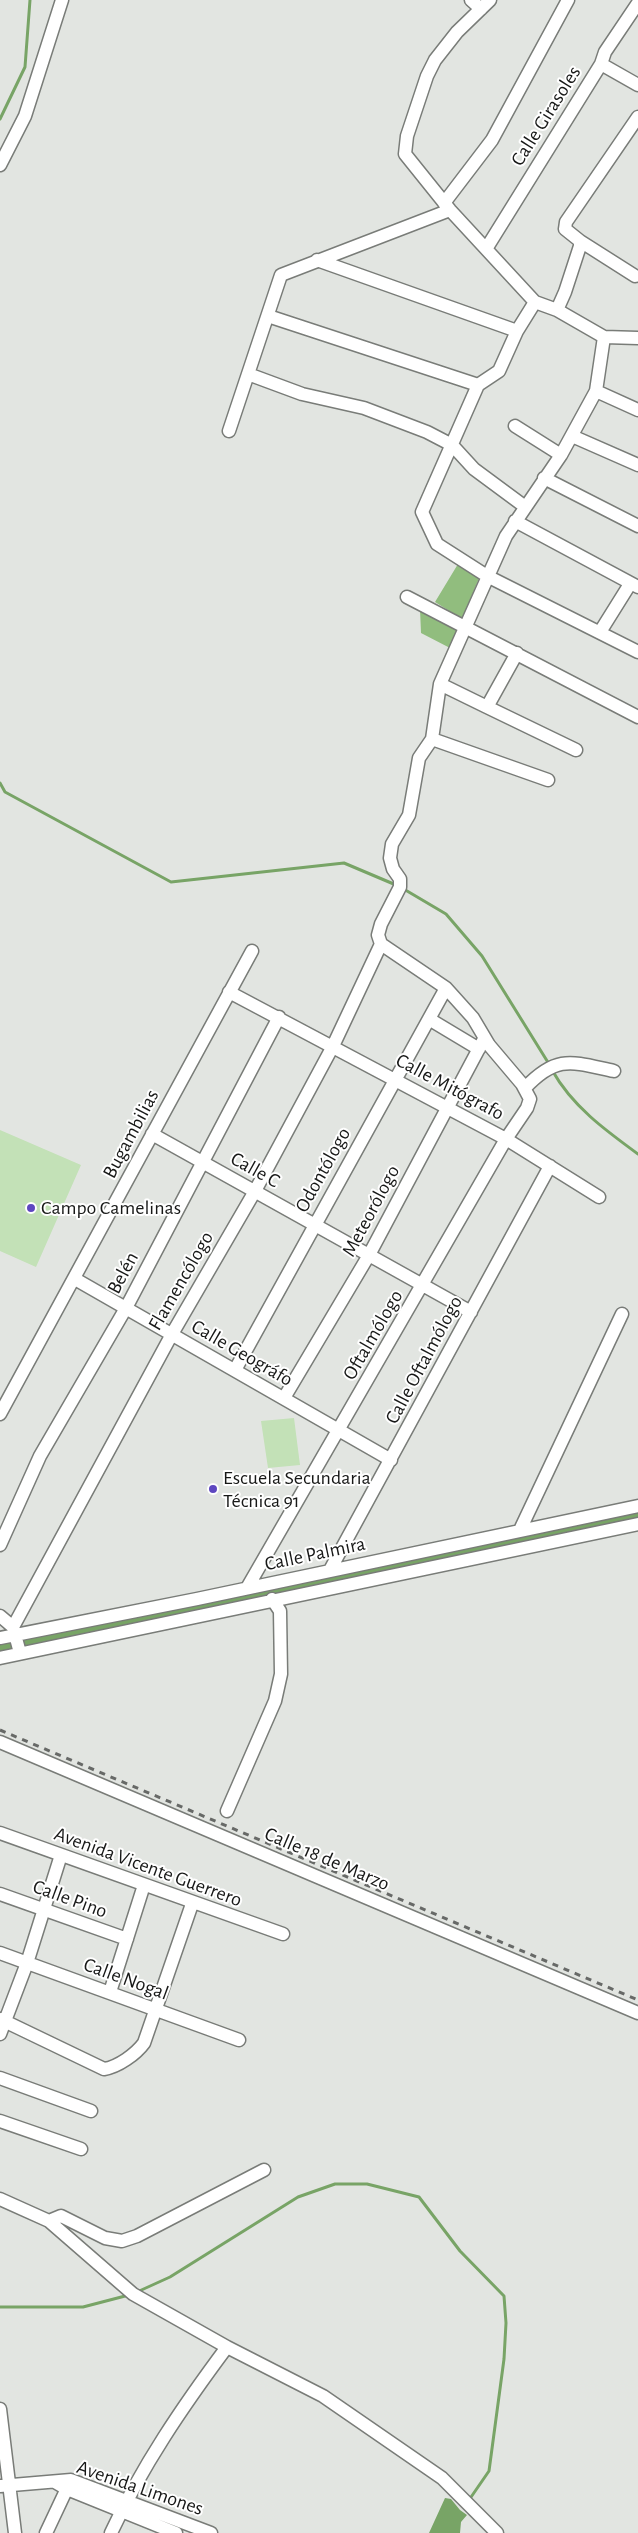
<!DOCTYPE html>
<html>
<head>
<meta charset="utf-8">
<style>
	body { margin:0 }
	canvas { display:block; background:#e2e5e1 }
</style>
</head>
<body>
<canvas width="638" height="2533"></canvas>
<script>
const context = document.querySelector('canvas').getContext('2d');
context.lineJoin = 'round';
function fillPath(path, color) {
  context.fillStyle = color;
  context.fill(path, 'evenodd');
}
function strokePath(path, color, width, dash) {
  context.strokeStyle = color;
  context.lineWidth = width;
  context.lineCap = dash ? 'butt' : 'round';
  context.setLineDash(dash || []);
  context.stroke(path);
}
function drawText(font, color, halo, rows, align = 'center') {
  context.font = font + ' "Alegreya Sans",sans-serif';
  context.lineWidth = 4;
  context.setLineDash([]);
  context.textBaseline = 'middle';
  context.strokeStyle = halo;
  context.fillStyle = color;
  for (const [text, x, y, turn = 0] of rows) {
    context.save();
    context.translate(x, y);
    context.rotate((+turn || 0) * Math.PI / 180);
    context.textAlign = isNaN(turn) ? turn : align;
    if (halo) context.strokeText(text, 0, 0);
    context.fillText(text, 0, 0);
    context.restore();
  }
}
fillPath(new Path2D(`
	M0 1130 81 1165 36 1267 0 1251Z
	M294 1418 300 1465 268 1468 261 1421Z`), '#c3e1b7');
fillPath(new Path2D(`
	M458 564 480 576 462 619 435 602Z
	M420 609 460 629 450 648 421 633Z`), '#91bd7e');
fillPath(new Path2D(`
	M445 2498 451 2499 460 2510 467 2515 461 2522 460 2533H429Z`), '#78a466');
strokePath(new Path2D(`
	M0 119 25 67 30 0
	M0 783 5 792 171 882 344 863 396 885
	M402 888 446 914 482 956 549 1064
	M552 1070C572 1106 605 1130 638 1154
	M137 2292 170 2277 298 2197 335 2184H367L419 2197 460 2251 504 2296 506 2323 504 2359 489 2471 469 2500
	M0 2307H83L129 2295`), '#78a466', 3);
strokePath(new Path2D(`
	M0 1647 638 1515`), '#78a466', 10);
const minor = new Path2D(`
	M471 0 481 9
	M490 0 457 32 435 60 427 76 407 136 405 154 450 210 535 302 557 310 604 337 638 338
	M601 64 638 85
	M0 165 25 116 62 0
	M444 203 492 140 568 0
	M580 241 635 276
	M486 249 601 64 605 52 638 3
	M317 260 517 331 499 371 478 385
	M557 310 565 292 580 246V241L565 229 566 222 638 117
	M268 316 478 385 422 512 437 544 487 576 638 652
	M517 331 535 302
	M248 374 302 394 364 408 427 432 452 445 474 469 524 506
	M596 391 638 410
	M515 426 561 455
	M229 431 281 275 450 210
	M572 436 638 465
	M544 478 638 526
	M515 521 638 587
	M407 597 638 717
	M600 632 630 584
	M440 684 506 536 561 455 596 391 604 337
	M487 707 576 750
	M432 739 548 780
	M229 992 506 1139 599 1197
	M429 1019 479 1049
	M525 1088C557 1054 572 1062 614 1071
	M152 1134 471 1312
	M75 1279 391 1460
	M235 1370 446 988
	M284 1398 369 1255 484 1039
	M0 1414 252 951
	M520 1530 622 1314
	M0 1545 40 1456 126 1308 279 1017
	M330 1570 550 1166
	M247 1588 506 1139 527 1108 530 1099 522 1084 489 1045 473 1018 446 988 381 944 378 935 381 924 400 887V879L393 869 390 858 392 844 409 815 419 758 432 739 440 684 487 707 517 653
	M0 1616 13 1627
	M0 1638 197 1599 638 1506
	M20 1653 13 1627 172 1334 255 1191 333 1046 381 944
	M0 1658 638 1524
	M0 1742 638 2013
	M227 1811 275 1701 281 1674 280 1611 272 1599
	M0 1833 283 1934
	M0 1894 127 1939
	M0 1953 239 2040
	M110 1992 144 1885
	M0 2019 104 2069C118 2067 136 2054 144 2043L192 1904
	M0 2034 27 1963 61 1855
	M0 2078 91 2111
	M0 2121 81 2149
	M0 2199 49 2221 133 2294 227 2347 323 2396 442 2478 497 2533
	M49 2221 61 2216 105 2238 122 2241 137 2236 264 2170
	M0 2409 15 2533
	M55 2482 67 2489 176 2533
	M0 2486 71 2480 211 2533
	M46 2533 70 2482
	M111 2533C142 2466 183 2406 227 2347`);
strokePath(minor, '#797c78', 15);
strokePath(minor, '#fff', 12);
strokePath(new Path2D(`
	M0 1730 638 2000`), '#676967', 3, [6, 6]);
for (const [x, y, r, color] of [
	[31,1208,5,"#5e47c0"],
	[213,1489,5,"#5e47c0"]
]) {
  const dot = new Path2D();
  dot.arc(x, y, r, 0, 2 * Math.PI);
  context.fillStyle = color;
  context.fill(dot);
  strokePath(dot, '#fff', 2);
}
drawText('20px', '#171817', '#fff', [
	["Calle Girasoles",546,116,-58],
	["Calle Mitógrafo",450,1087,28],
	["Bugambilias",131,1134,-62],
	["Calle C",255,1170,29],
	["Odontólogo",323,1170,-61],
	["Meteorólogo",371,1211,-62],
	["Belén",123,1273,-62],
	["Flamencólogo",181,1281,-60],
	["Oftalmólogo",373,1335,-60],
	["Calle Geográfo",242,1353,30],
	["Calle Oftalmólogo",424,1360,-62],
	["Calle Palmira",315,1554,-12],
	["Calle 18 de Marzo",327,1859,23],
	["Avenida Vicente Guerrero",148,1867,20],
	["Calle Pino",70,1899,20],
	["Calle Nogal",126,1979,20],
	["Avenida Limones",140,2488,19]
]);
drawText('20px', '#171817', '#fff', [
	["Campo Camelinas",41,1208],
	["Escuela Secundaria",223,1478],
	["Técnica 91",223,1501]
], 'left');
</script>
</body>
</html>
